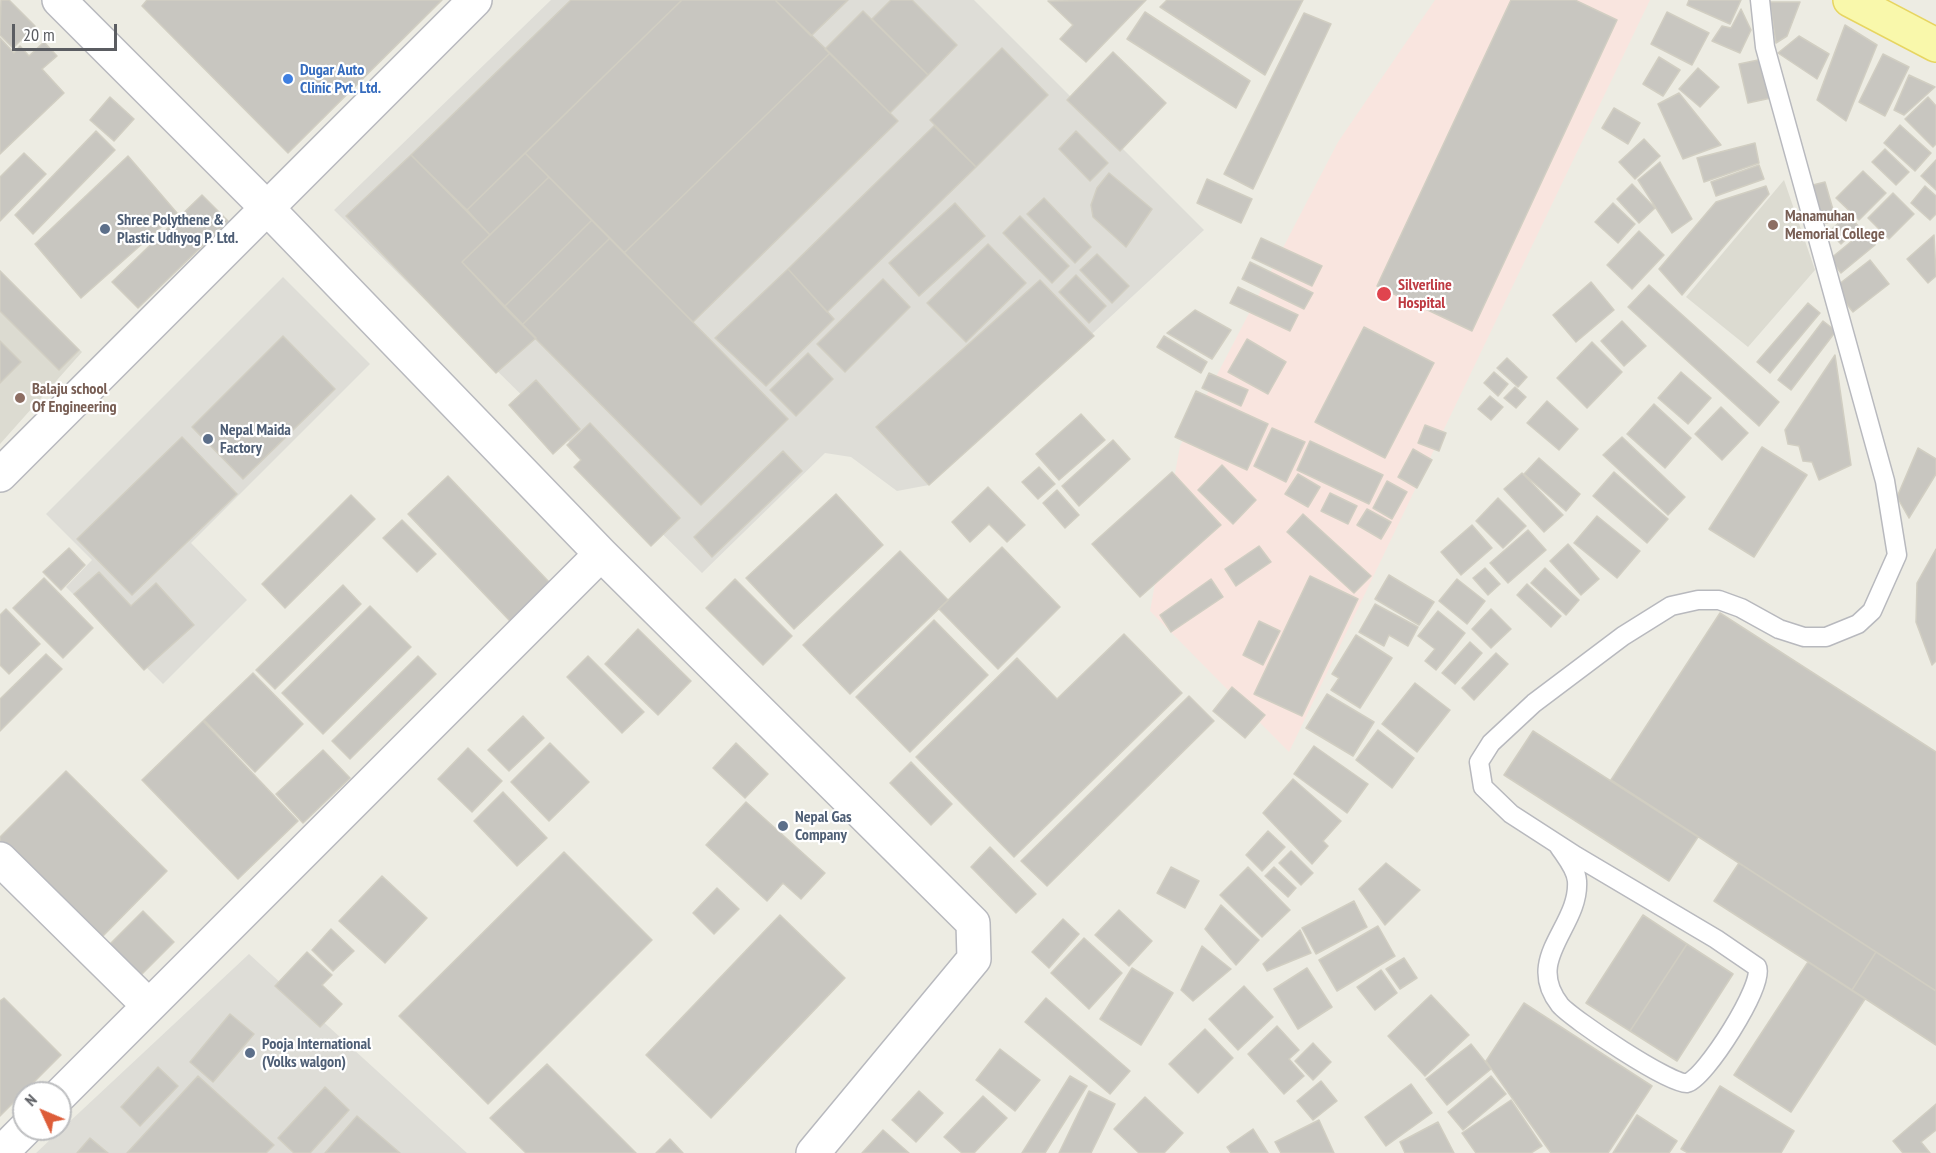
<!DOCTYPE html>
<html>
<head>
<meta charset="utf-8">
<style>
	body { margin:0 }
	#map { position:relative; width:1936px; height:1153px; overflow:hidden; background:#edece3; font-family:"PT Sans Narrow",sans-serif }
	canvas { display:block }
	.north { position:absolute; left:12px; top:1081px; width:60px; height:60px; box-sizing:border-box; background:#fff; border:2px solid #bdbec0; border-radius:50%; rotate:314deg; font-size:16px; font-weight:700; line-height:24px; text-align:center; color:#5b5d62 }
	.north::after { content:''; display:block; margin:auto; width:21px; height:27px; background:#dd5d39; clip-path:polygon(50% 0,100% 100%,50% 72%,0 100%) }
	.scale { position:absolute; left:12px; top:24px; width:105px; height:27px; box-sizing:border-box; border:3px solid #5b5d62; border-top:0; padding-left:8px; font-size:18px; line-height:21px; white-space:nowrap; color:#5b5d62; -webkit-text-stroke:4px #fff; paint-order:stroke }
</style>
</head>
<body>
<div id="map">
<canvas width="1936" height="1153"></canvas>
<div class="north">N</div>
<div class="scale">20 m</div>
</div>
<script>
const context = document.querySelector('canvas').getContext('2d');
context.lineJoin = 'round';
function fillPath(path, color) {
  context.fillStyle = color;
  context.fill(path, 'evenodd');
}
function strokePath(path, color, width, dash) {
  context.strokeStyle = color;
  context.lineWidth = width;
  context.lineCap = dash ? 'butt' : 'round';
  context.setLineDash(dash || []);
  context.stroke(path);
}
function drawText(font, color, halo, rows, align = 'center') {
  context.font = font + ' "PT Sans Narrow",sans-serif';
  context.lineWidth = 4.5;
  context.setLineDash([]);
  context.textBaseline = 'middle';
  context.strokeStyle = halo;
  context.fillStyle = color;
  for (const [text, x, y, turn = 0] of rows) {
    context.save();
    context.translate(x, y);
    context.rotate((+turn || 0) * Math.PI / 180);
    context.textAlign = isNaN(turn) ? turn : align;
    if (halo) context.strokeText(text, 0, 0);
    context.fillText(text, 0, 0);
    context.restore();
  }
}
fillPath(new Path2D(`
	M551 0H974L1204 230 929 485 897 491 851 457 825 453 702 573 334 210Z
	M283 277 370 364 191 543 247 600 163 684 66 587 92 560 46 514Z
	M249 954 467 1153H36Z`), '#deddd7');
fillPath(new Path2D(`
	M1784 180 1815 270 1748 347 1686 297Z
	M0 270 82 352 0 444Z`), '#dcdbd1');
fillPath(new Path2D(`
	M1435 0H1650L1289 752 1150 611 1180 446 1338 142Z`), '#f9e5df');
const building = new Path2D(`
	M1 0H9L35 26 13 48 0 35Z
	M147 0H442L288 153 142 6Z
	M571 0H682L467 210 411 155Z
	M682 0H775L830 53 624 253 525 153Z
	M775 0H848L811 36Z
	M891 0H912L957 45 928 75 872 19Z
	M1146 0 1086 62 1060 39 1073 25 1048 1Z
	M1167 0H1303L1265 75 1160 7Z
	M1511 0H1575L1617 20 1472 331 1377 286Z
	M1689 0H1741L1730 24 1687 5Z
	M1770 2H1800L1787 36 1776 43Z
	M1741 9 1751 30 1740 53 1712 41 1722 26 1731 28Z
	M863 11 928 75 890 113 825 49Z
	M1145 12 1250 81 1236 108 1127 39Z
	M1667 12 1709 33 1692 65 1651 44Z
	M1304 13 1331 24 1253 189 1224 174Z
	M1845 25 1877 45 1846 121 1817 100Z
	M1799 36 1829 54 1817 79 1778 53Z
	M0 38 14 53 20 46 29 56 44 42 57 56 42 69 64 93 0 154Z
	M1002 48 1048 95 976 167 930 120Z
	M1113 52 1166 103 1120 151 1067 100Z
	M830 53 898 121 693 322 624 253Z
	M1883 54 1909 67 1885 116 1859 102Z
	M1659 57 1680 70 1663 96 1643 84Z
	M1763 59 1771 98 1748 103 1739 64Z
	M1698 68 1719 87 1700 107 1679 89Z
	M1909 75 1935 87 1904 115 1894 110Z
	M1679 93 1721 145 1683 159 1658 104Z
	M110 97 134 119 114 141 90 120Z
	M1928 97 1936 106V144L1933 147 1905 119Z
	M1614 108 1640 123 1628 144 1602 128Z
	M1900 125 1931 153 1915 171 1884 143Z
	M934 126 976 167 827 312 788 269Z
	M96 131 115 150 33 234 15 215Z
	M1076 131 1108 163 1090 181 1059 149Z
	M1644 139 1660 156 1635 179 1619 162Z
	M1755 143 1759 163 1704 182 1697 158Z
	M1885 149 1909 172 1896 185 1872 162Z
	M24 153 46 174 0 221V177Z
	M525 153 549 177 490 235 467 210Z
	M411 155 490 235 462 262 536 338 496 373 346 216Z
	M128 156 177 213 81 298 35 244Z
	M1936 160V190L1921 176Z
	M1660 162 1692 219 1672 233 1638 180Z
	M1759 165 1764 179 1716 196 1711 182Z
	M1863 171 1886 193 1859 220 1836 198Z
	M1109 173 1152 209 1126 247 1093 217 1091 205 1097 188Z
	M549 177 592 220 504 307 462 262Z
	M1207 179 1252 199 1241 223 1197 203Z
	M1825 182 1836 220 1823 224 1813 185Z
	M1632 184 1655 208 1639 223 1617 199Z
	M1766 186 1769 194 1682 295 1659 269 1716 202Z
	M1925 186 1936 196V214L1930 220 1911 203Z
	M1893 193 1914 214 1889 239 1868 218Z
	M202 195 228 221 138 308 112 282Z
	M1044 198 1091 247 1075 263 1027 214Z
	M955 203 985 236 919 296 889 263Z
	M1613 203 1635 224 1618 243 1595 222Z
	M1848 214 1859 227 1841 244 1829 232Z
	M1020 216 1069 266 1052 283 1003 233Z
	M592 220 610 238 522 325 504 307Z
	M1639 231 1664 255 1632 289 1607 265Z
	M1864 231 1875 245 1841 273 1830 259Z
	M1934 235 1936 276 1928 283 1907 259Z
	M610 238 788 419 701 505 522 325Z
	M1261 238 1322 266 1312 286 1252 258Z
	M988 244 1026 283 966 342 927 303Z
	M1097 254 1129 286 1112 303 1080 270Z
	M1870 260 1889 284 1853 312 1834 288Z
	M1250 262 1313 293 1304 309 1242 279Z
	M788 269 834 319 766 386 715 338Z
	M0 271 79 350 59 370 0 311Z
	M1076 275 1106 306 1089 323 1059 292Z
	M883 279 910 307 845 372 817 344Z
	M1040 280 1094 336 929 485 876 427Z
	M1591 282 1614 310 1576 342 1553 315Z
	M1649 285 1779 402 1759 426 1628 307Z
	M1238 287 1298 315 1290 331 1230 303Z
	M1808 303 1820 313 1770 373 1757 362Z
	M1195 310 1231 330 1212 359 1167 333Z
	M1622 321 1646 346 1624 366 1601 341Z
	M1823 321 1836 331 1791 390 1778 380Z
	M1364 327 1434 363 1385 458 1315 422Z
	M283 336 335 389 243 479 192 427Z
	M1164 336 1207 362 1201 373 1157 347Z
	M1247 339 1286 362 1268 394 1228 372Z
	M0 341 21 362 0 383Z
	M1592 342 1622 372 1587 408 1557 378Z
	M808 353 833 379 796 416 770 390Z
	M1835 355 1851 465 1819 480 1812 462 1803 461 1799 446 1788 444 1785 430Z
	M1507 358 1527 377 1518 387 1497 368Z
	M1494 372 1508 384 1498 396 1484 383Z
	M1681 372 1711 398 1688 424 1658 398Z
	M1209 373 1248 390 1241 406 1202 388Z
	M536 380 580 429 553 454 509 405Z
	M1515 387 1526 397 1516 408 1504 398Z
	M1196 391 1268 424 1247 470 1175 437Z
	M1490 396 1503 407 1491 420 1478 409Z
	M1547 401 1578 429 1559 450 1527 423Z
	M1654 404 1691 438 1665 468 1627 434Z
	M1721 407 1748 433 1722 460 1695 434Z
	M1081 414 1105 440 1059 480 1036 454Z
	M590 423 680 518 651 546 574 467 581 460 567 445Z
	M1425 425 1446 433 1439 451 1418 443Z
	M1272 428 1305 442 1286 482 1254 466Z
	M182 437 237 494 132 595 77 539Z
	M1622 437 1685 497 1668 515 1603 455Z
	M1113 440 1130 459 1079 506 1062 486Z
	M1310 441 1383 475 1369 504 1297 470Z
	M1762 447 1807 475 1754 557 1709 529Z
	M1918 448 1936 459V474L1909 518 1897 497Z
	M1413 449 1432 460 1417 488 1398 477Z
	M783 451 802 471 712 557 694 537Z
	M1539 458 1580 494 1566 511 1524 474Z
	M1222 465 1256 500 1233 524 1198 490Z
	M1039 467 1055 484 1038 499 1022 482Z
	M1172 472 1221 525 1140 597 1092 544Z
	M1614 472 1668 519 1647 543 1593 496Z
	M1522 473 1563 515 1544 532 1504 489Z
	M1298 474 1320 487 1308 507 1285 494Z
	M448 476 550 583 510 621 408 514Z
	M1387 481 1407 492 1392 519 1373 508Z
	M988 487 1025 525 1007 542 989 524 970 542 952 522Z
	M1057 490 1079 515 1065 528 1043 503Z
	M1330 493 1357 506 1348 524 1321 511Z
	M836 494 883 545 794 629 746 578Z
	M351 495 375 519 285 608 262 584Z
	M1498 498 1526 526 1503 548 1476 521Z
	M1367 509 1391 522 1381 539 1357 525Z
	M1303 514 1371 576 1354 593 1287 532Z
	M1597 516 1640 551 1617 578 1574 543Z
	M402 520 436 554 417 572 383 538Z
	M1472 525 1492 548 1461 575 1441 552Z
	M1528 530 1546 550 1508 583 1490 563Z
	M1568 544 1599 579 1581 595 1550 561Z
	M1259 546 1271 562 1236 586 1225 569Z
	M1002 547 1060 607 998 669 939 609Z
	M69 548 85 565 61 590 43 572Z
	M1936 549V661L1932 665 1916 622 1917 583Z
	M900 551 948 600 850 694 803 645Z
	M1485 568 1500 584 1488 595 1473 578Z
	M1545 568 1579 600 1566 615 1531 583Z
	M99 572 131 606 156 583 194 625 144 670 74 594Z
	M1389 575 1434 602 1419 625 1375 599Z
	M1310 576 1358 599 1302 716 1254 694Z
	M44 578 93 628 63 658 13 608Z
	M735 579 792 636 763 665 706 608Z
	M1211 579 1223 597 1171 632 1160 615Z
	M1457 579 1485 601 1467 624 1439 601Z
	M1527 584 1561 616 1551 627 1517 595Z
	M343 585 361 604 275 689 256 670Z
	M1375 604 1418 627 1408 646 1389 635 1384 646 1359 632Z
	M370 606 411 647 323 734 282 693Z
	M6 609 40 644 9 674 0 665V615Z
	M1491 609 1511 629 1491 648 1472 629Z
	M1438 611 1465 633 1436 670 1425 661 1435 649 1418 636Z
	M1720 613 1936 752V991L1611 780Z
	M934 620 988 675 910 752 856 697Z
	M1259 621 1280 631 1263 665 1243 655Z
	M638 629 691 681 658 715 605 664Z
	M1124 634 1182 693 1014 857 916 757 1017 658 1057 699Z
	M1356 635 1392 658 1360 708 1331 690 1339 678 1332 674Z
	M1470 642 1482 653 1455 684 1442 673Z
	M1496 653 1508 664 1474 700 1462 688Z
	M46 654 62 669 0 731V699Z
	M418 656 436 674 350 759 332 741Z
	M588 656 644 712 622 733 567 677Z
	M253 673 303 724 255 772 204 720Z
	M1415 683 1450 710 1417 752 1382 724Z
	M1232 687 1265 715 1245 738 1213 711Z
	M1327 694 1374 722 1353 756 1306 728Z
	M1189 696 1214 721 1047 886 1021 861Z
	M523 716 544 738 509 771 488 750Z
	M203 721 298 821 238 879 142 780Z
	M1378 730 1414 758 1392 788 1356 760Z
	M1533 731 1698 837 1669 881 1504 775Z
	M550 743 589 782 549 821 511 782Z
	M736 743 768 774 745 798 713 768Z
	M1314 746 1368 784 1347 813 1294 774Z
	M468 748 502 781 472 812 438 779Z
	M323 750 350 778 303 823 276 794Z
	M911 762 952 804 931 825 890 783Z
	M66 771 167 871 100 939 0 841V837Z
	M1293 779 1341 821 1323 841 1328 846 1312 864 1263 813Z
	M503 792 547 838 517 866 474 821Z
	M746 802 825 873 801 899 783 883 767 901 706 845Z
	M1268 831 1285 847 1262 871 1246 855Z
	M990 847 1036 894 1016 913 971 867Z
	M1291 851 1313 873 1301 885 1279 863Z
	M564 852 652 940 488 1104 399 1016Z
	M1386 863 1420 890 1385 925 1359 889Z
	M1739 863 1876 952 1852 990 1714 901Z
	M1171 867 1199 881 1185 908 1157 893Z
	M1248 867 1290 910 1262 937 1220 895Z
	M1274 867 1296 888 1288 897 1265 876Z
	M382 876 427 918 385 963 339 921Z
	M717 888 739 909 714 934 693 913Z
	M1354 901 1367 927 1316 954 1302 928Z
	M1221 905 1259 940 1236 965 1205 929Z
	M1119 910 1152 941 1129 966 1095 935Z
	M143 911 174 942 140 976 109 945Z
	M780 915 845 978 711 1118 646 1055Z
	M1643 915 1687 944 1630 1031 1586 1003Z
	M1063 919 1079 934 1049 968 1032 952Z
	M1378 926 1395 956 1337 991 1319 960Z
	M331 929 354 951 333 971 312 950Z
	M1300 930 1311 953 1267 971 1263 964Z
	M1084 938 1122 973 1089 1009 1051 973Z
	M1687 944 1733 974 1677 1061 1630 1031Z
	M1202 946 1231 969 1193 1001 1181 990Z
	M307 952 332 975 322 985 342 1004 320 1027 275 986Z
	M1876 952 1936 991V1045L1852 990Z
	M1404 958 1417 978 1400 989 1386 969Z
	M1808 962 1865 999 1791 1112 1734 1075Z
	M1132 968 1173 993 1141 1045 1100 1019Z
	M1307 968 1332 1007 1298 1029 1274 989Z
	M1381 970 1397 993 1375 1010 1357 987Z
	M1244 986 1273 1017 1238 1050 1209 1019Z
	M1431 995 1469 1035 1425 1076 1388 1036Z
	M4 998 61 1055 0 1116V1001Z
	M1046 998 1130 1071 1110 1094 1025 1022Z
	M1524 1003 1652 1086 1608 1153H1551L1486 1061Z
	M230 1014 254 1034 213 1082 190 1062Z
	M1277 1026 1299 1050 1289 1059 1304 1076 1284 1094 1248 1054Z
	M1205 1029 1233 1058 1198 1093 1169 1064Z
	M1313 1043 1331 1062 1313 1080 1295 1061Z
	M1471 1044 1491 1069 1447 1105 1426 1079Z
	M1000 1049 1040 1080 1015 1111 976 1080Z
	M547 1064 636 1153H526L490 1118Z
	M158 1067 178 1086 140 1126 121 1107Z
	M198 1076 274 1145 266 1153H127Z
	M1070 1076 1087 1086 1045 1153H1022Z
	M1491 1076 1506 1094 1463 1130 1448 1112Z
	M1321 1081 1337 1101 1313 1120 1297 1101Z
	M1411 1084 1432 1113 1386 1146 1365 1117Z
	M1720 1086 1794 1131 1781 1153H1688L1681 1149Z
	M325 1087 349 1110 310 1153H294L278 1138Z
	M919 1091 943 1113 916 1142 892 1120Z
	M1089 1091 1115 1104 1091 1153H1059Z
	M983 1096 1007 1118 974 1153H962L944 1137Z
	M1145 1097 1183 1133 1164 1153H1139L1114 1129Z
	M1511 1100 1542 1146 1531 1153H1476L1462 1133Z
	M1936 1104V1130L1921 1142 1930 1153H1903L1893 1141Z
	M1637 1115 1677 1141 1669 1153H1613Z
	M357 1116 400 1153H325Z
	M1319 1120 1334 1153H1281L1275 1142Z
	M1438 1122 1454 1153H1405L1400 1142Z
	M1253 1129 1268 1153H1231L1227 1147Z
	M883 1130 909 1153H862Z
	M90 1138 108 1153H77Z
	M670 1139 683 1153H656Z`);
fillPath(building, '#c8c6c0');
strokePath(building, '#d1cec2', 1.5);
const lane = new Path2D(`
	M1558 845C1565 856 1576 868 1577 881 1580 927 1523 958 1560 1005 1572 1019 1670 1085 1687 1083 1704 1080 1766 983 1757 967L1716 939 1576 856 1511 814 1483 787 1479 762 1491 743 1534 703 1623 636 1671 606 1698 600H1719L1741 608 1779 629 1804 637H1826L1858 624 1872 611 1897 555 1885 481 1765 47 1760 0`);
const street = new Path2D(`
	M59 0 266 207 601 554 973 923 974 959 813 1153
	M0 475 475 0
	M0 859 149 1006
	M60 1095 601 554
	M1 1153 25 1129`);
const primary = new Path2D(`
	M1850 0 1936 45`);
strokePath(lane, '#b8b9be', 21);
strokePath(street, '#b8b9be', 36);
strokePath(primary, '#e7d561', 36);
strokePath(lane, '#fff', 18);
strokePath(street, '#fff', 33);
strokePath(primary, '#f9f8ab', 33);
for (const [x, y, r, color] of [
	[288,79,6,"#3f7fe0"],
	[1773,225,6,"#8d6e63"],
	[105,229,6,"#5c6f8a"],
	[1384,294,8,"#e0444e"],
	[20,398,6,"#8d6e63"],
	[208,439,6,"#5c6f8a"],
	[783,826,6,"#5c6f8a"],
	[250,1053,6,"#5c6f8a"]
]) {
  const dot = new Path2D();
  dot.arc(x, y, r, 0, 2 * Math.PI);
  context.fillStyle = color;
  context.fill(dot);
  strokePath(dot, '#fff', 2);
}
drawText('bold 16px', '#366cbe', '#fff', [
	["Dugar Auto",300,70],
	["Clinic Pvt. Ltd.",300,88]
], 'left');
drawText('bold 16px', '#785e54', '#fff', [
	["Manamuhan",1785,216],
	["Memorial College",1785,234],
	["Balaju school",32,389],
	["Of Engineering",32,407]
], 'left');
drawText('bold 16px', '#4e5e75', '#fff', [
	["Shree Polythene &",117,220],
	["Plastic Udhyog P. Ltd.",117,238],
	["Nepal Maida",220,430],
	["Factory",220,448],
	["Nepal Gas",795,817],
	["Company",795,835],
	["Pooja International",262,1044],
	["(Volks walgon)",262,1062]
], 'left');
drawText('bold 16px', '#be3a42', '#fff', [
	["Silverline",1398,285],
	["Hospital",1398,303]
], 'left');
</script>
</body>
</html>
